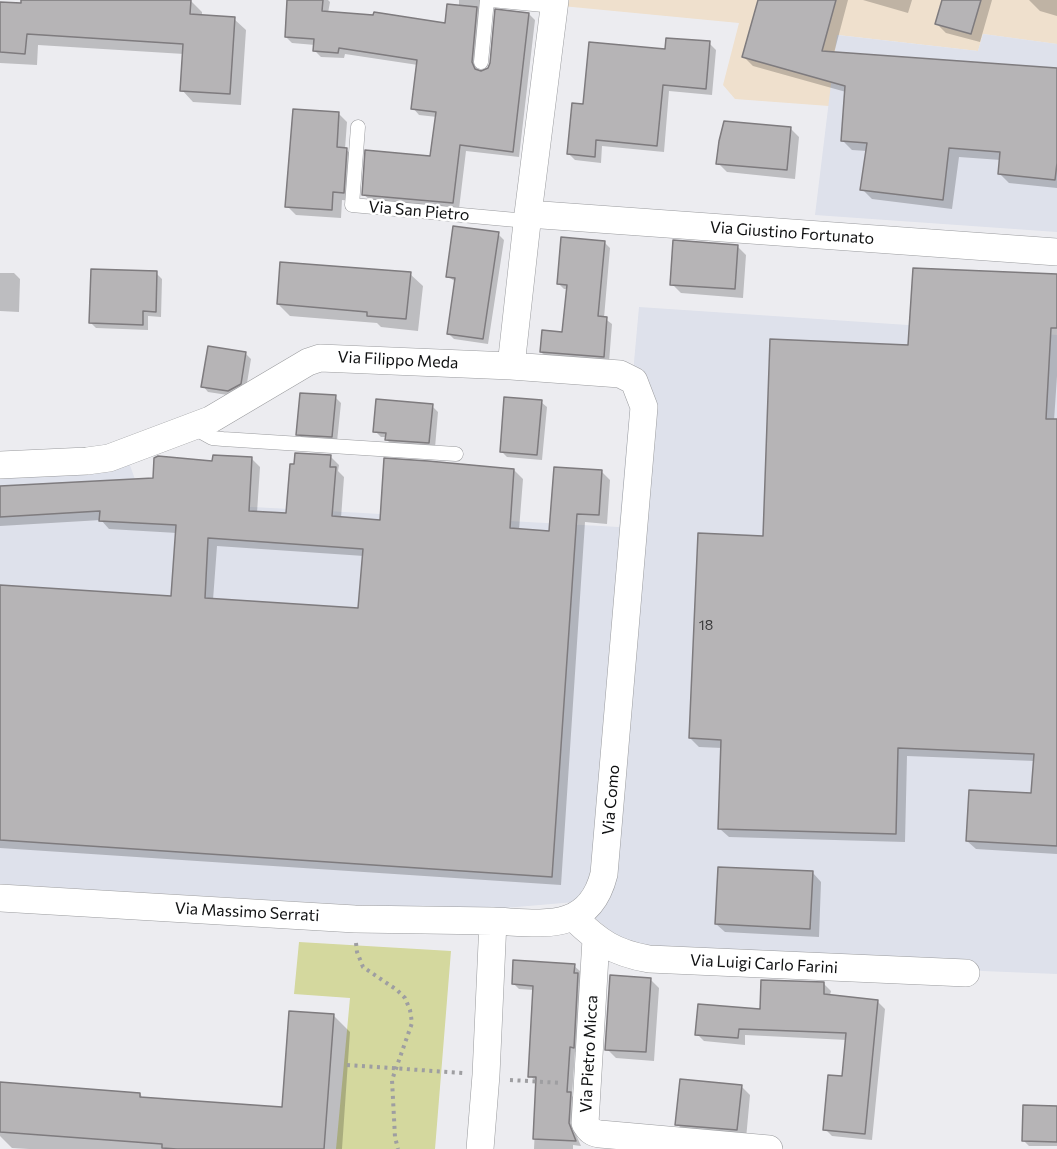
<!DOCTYPE html>
<html>
<head>
<meta charset="utf-8">
<style>
	body { margin:0 }
	canvas { display:block; background:#ececf0 }
</style>
</head>
<body>
<canvas width="1057" height="1149"></canvas>
<script>
const context = document.querySelector('canvas').getContext('2d');
context.lineJoin = 'round';
function fillPath(path, color) {
  context.fillStyle = color;
  context.fill(path, 'evenodd');
}
function strokePath(path, color, width, dash) {
  context.strokeStyle = color;
  context.lineWidth = width;
  context.lineCap = dash ? 'butt' : 'round';
  context.setLineDash(dash || []);
  context.stroke(path);
}
function drawText(font, color, halo, rows, align = 'center') {
  context.font = font + ' Commissioner,sans-serif';
  context.lineWidth = 5;
  context.setLineDash([]);
  context.textBaseline = 'middle';
  context.strokeStyle = halo;
  context.fillStyle = color;
  for (const [text, x, y, turn = 0] of rows) {
    context.save();
    context.translate(x, y);
    context.rotate((+turn || 0) * Math.PI / 180);
    context.textAlign = isNaN(turn) ? turn : align;
    if (halo) context.strokeText(text, 0, 0);
    context.fillText(text, 0, 0);
    context.restore();
  }
}
fillPath(new Path2D(`
	M562 0H1057V44L983 34 978 51 838 35 829 106 735 99 723 85 739 23 562 6Z`), '#efe0cd');
fillPath(new Path2D(`
	M983 34 1057 44V232L815 215 837 35 978 51Z
	M639 307 1057 335V974L982 971 947 964 628 945 575 902 493 909 355 905 0 884V473L128 460 143 501 619 527Z`), '#dee1eb');
fillPath(new Path2D(`
	M299 942 451 951 435 1149H336L350 998 294 994Z`), '#d4d89e');
fillPath(new Path2D(`
	M23 0H190L202 12V17L234 19 246 30 241 105 193 102 182 90 184 54 38 45 37 65 0 63V4L22 5Z
	M289 0H328L330 2 328 13 446 25 459 7V0H487L484 6 479 72 486 71 529 14 535 20 519 157 466 151 459 209 370 200 363 194 432 157 437 117 419 115 413 108 418 65 345 54 344 58 321 57 314 50 315 45 292 43 286 37Z
	M759 0H848L834 53 1057 70V188L1009 183 1000 174 1001 160 959 157 952 209 872 199 862 189 867 151 852 150 842 140 846 92 753 66 744 57Z
	M863 0H912L908 13Z
	M944 0H992L980 42 946 33 937 24Z
	M1029 0H1057V16L1040 11Z
	M709 43 716 50 712 95 669 91 664 152 602 146 601 163 575 160 569 154 585 106 667 51Z
	M338 113 347 122 345 149 356 158 352 201 342 200 341 218 296 215 287 206Z
	M790 128 799 137 795 179 727 172 718 163Z
	M498 234 504 240 488 344 454 339 448 333 456 282 447 276Z
	M605 243 610 248 604 318 612 324 609 362 547 358 541 352 564 334 568 289H564L558 283Z
	M737 246 746 255 743 298 681 293 672 284Z
	M0 273H14L20 279 19 312 0 311Z
	M156 273 162 279 161 317 148 316V330L96 328 90 322Z
	M410 274 423 286 418 331 381 327 377 323 290 316 278 304Z
	M1057 276V376L1054 421H1057V854L976 849 967 841 1032 795 1035 761 907 756 905 842 729 837 720 829 722 748 699 747 690 738 764 538 910 347Z
	M245 353 251 359 246 389 234 396 208 392 203 386Z
	M335 397 341 403 337 442 304 440 298 434Z
	M541 402 547 407 542 460 507 457 501 451Z
	M432 406 438 412 435 448 393 446 387 440V437H381L375 431Z
	M330 456 339 465 338 471 344 477 341 518 381 521 514 470 523 479 519 530 551 532 601 471 610 480 607 524 585 522 561 885 0 848V586L172 598 177 533 109 529 101 520 0 526V487L154 480 214 463 251 458 260 467 257 513 288 515ZM217 546 364 556 360 610 213 600Z
	M813 873 821 882 819 937 725 932 716 924Z
	M574 966 580 971V976L583 980 579 1053 575 1052 572 1096 576 1100 574 1130 581 1146 573 1145V1149H534L537 1082 530 1076 534 990 519 989 513 983Z
	M650 979 659 988 654 1061 616 1058 607 1049Z
	M824 984 831 991 830 996 878 1002 885 1009 872 1140 832 1136 825 1129 843 1078 847 1040 745 1035V1045L704 1041 697 1034 761 1011Z
	M333 1015 350 1032 342 1149H29L12 1148 0 1136V1084L140 1094 144 1099 283 1109Z
	M741 1086 750 1095 746 1139 686 1133 677 1124Z
	M1057 1108V1146H1029L1023 1140Z`), '#0003');
const building = new Path2D(`
	M21 0H191L190 14 235 17 230 94 180 91 183 44 27 34 25 54 0 52V2L21 3Z
	M287 0H323L322 11 373 15 374 12 445 23 447 4 477 7 472 62 475 69 481 71 488 68 490 63 495 9 529 13 513 152 460 145 453 203 362 195 365 150 430 156 436 112 411 109 417 60 339 48 338 53 313 51 314 39 285 37Z
	M758 0H836L822 51 1057 68V163L1055 180 998 174 1000 152 949 148 943 200 860 190 867 143 841 141 845 86 742 57Z
	M942 0H981L971 34 935 24Z
	M666 38 710 41 706 89 663 85 657 146 596 140 595 157 567 154 572 103 583 104 589 42 665 49Z
	M293 109 339 112 337 147 347 148 344 193 333 192 332 210 285 207Z
	M724 121 791 127 787 170 716 164 719 141Z
	M453 226 499 232 483 339 447 334 455 278 446 277Z
	M561 237 605 241 598 316 607 317 604 357 540 352 542 330 562 332 567 285 557 284Z
	M673 240 738 245 735 289 670 285Z
	M280 262 411 272 406 319 367 316V312L277 304Z
	M913 268 1057 274V328H1051L1046 419H1057V846L966 841 969 790 1031 793 1034 754 898 748 896 834 718 829 721 740 689 738 698 533 763 536 770 339 908 345Z
	M91 269 157 271 156 312 143 311V325L89 323Z
	M208 346 246 352 241 384 228 391 201 387Z
	M300 393 336 395 332 437 296 435Z
	M504 397 542 400 537 455 500 452Z
	M376 399 433 404 429 443 385 440 386 433 373 432Z
	M295 453 331 455 330 467H336L332 516 380 520 384 458 428 461 514 469 510 528 549 531 554 467 602 470 599 515 577 514 552 877 0 840V585L171 596 176 525 99 521 100 511 0 517V486L153 478 154 458 158 456 212 461 213 455 252 457 249 511 286 513 290 464H294ZM208 538 363 549 358 608 205 598Z
	M718 867 813 871 810 929 715 924Z
	M513 960 575 964 574 973H578L574 1048 570 1047 567 1092H571L569 1123 576 1141 533 1139 536 1077H528L533 986 512 984Z
	M610 975 651 978 646 1052 605 1050Z
	M761 980 824 982V994L878 1000 865 1134 823 1130 828 1075 842 1076 846 1033 739 1029 738 1038 695 1035 698 1004 760 1009Z
	M289 1011 334 1014 324 1149H177L162 1148V1144L0 1132V1082L140 1093V1097L282 1107Z
	M680 1079 742 1085 737 1130 675 1125Z
	M1023 1105 1057 1106V1142L1022 1141Z`);
fillPath(building, '#b6b4b6');
strokePath(building, '#7e7b7e', 1.5);
const service = new Path2D(`
	M491 0 554 6
	M481 62 487 0
	M358 127 352 205 527 221
	M194 428 212 438 223 439 456 454`);
const minor = new Path2D(`
	M528 214 1057 252
	M511 366 528 214 555 0
	M0 465 87 461 109 458 210 420 308 362 320 358 511 366 620 374 634 381 644 407 604 874C589 934 541 923 493 921L486 1075 480 1149
	M0 898 355 919 493 921
	M574 918C599 942 614 953 649 959L966 973
	M596 939 585 1123C589 1130 592 1133 600 1134L769 1149`);
strokePath(service, '#9a9b9e', 15);
strokePath(minor, '#9a9b9e', 28);
strokePath(new Path2D(`
	M356 943 357 952 363 967 397 990 405 998 410 1010 412 1023 392 1080 395 1137 398 1149
	M347 1065 463 1073
	M510 1080 562 1083`), '#9e9ea1', 4, [3, 4.5]);
strokePath(service, '#fff', 14);
strokePath(minor, '#fff', 27);
drawText('14px', '#39393a', null, [
	["18",706,625]
]);
drawText('16px', '#0f1011', '#fff', [
	["Via San Pietro",419,211,5],
	["Via Giustino Fortunato",792,233,4],
	["Via Filippo Meda",398,360,3],
	["Via Como",611,800,-85],
	["Via Massimo Serrati",247,912,3],
	["Via Luigi Carlo Farini",764,964,3],
	["Via Pietro Micca",589,1054,-87]
]);
</script>
</body>
</html>
